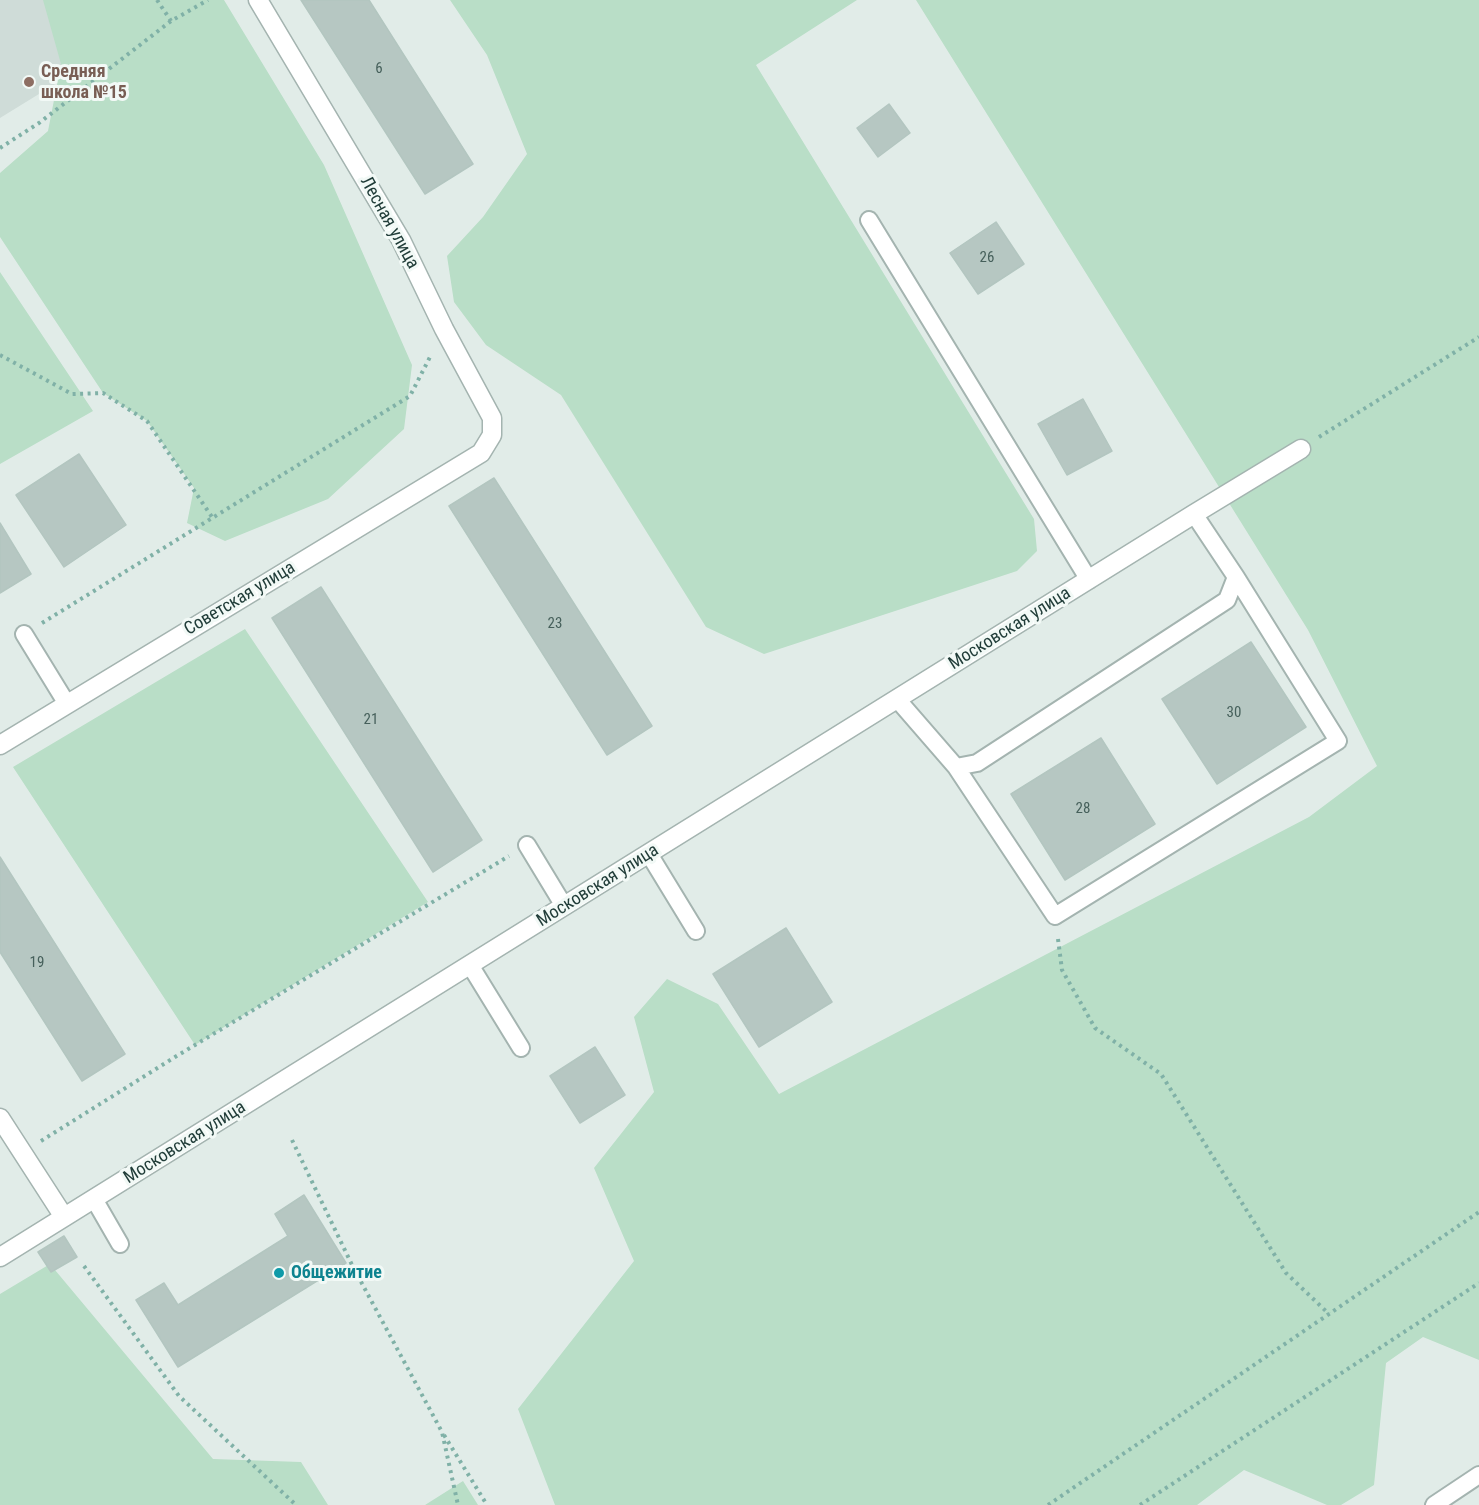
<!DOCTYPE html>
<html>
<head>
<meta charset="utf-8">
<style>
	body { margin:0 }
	canvas { display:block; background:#e1ece8 }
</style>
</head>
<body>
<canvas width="1479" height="1505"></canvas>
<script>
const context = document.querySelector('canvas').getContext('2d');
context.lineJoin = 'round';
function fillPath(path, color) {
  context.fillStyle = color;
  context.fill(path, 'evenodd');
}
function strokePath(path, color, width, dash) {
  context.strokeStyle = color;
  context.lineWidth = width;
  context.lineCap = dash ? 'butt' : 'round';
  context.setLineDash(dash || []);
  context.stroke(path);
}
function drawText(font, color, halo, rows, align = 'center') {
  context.font = font + ' "Roboto Condensed",sans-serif';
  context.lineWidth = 6;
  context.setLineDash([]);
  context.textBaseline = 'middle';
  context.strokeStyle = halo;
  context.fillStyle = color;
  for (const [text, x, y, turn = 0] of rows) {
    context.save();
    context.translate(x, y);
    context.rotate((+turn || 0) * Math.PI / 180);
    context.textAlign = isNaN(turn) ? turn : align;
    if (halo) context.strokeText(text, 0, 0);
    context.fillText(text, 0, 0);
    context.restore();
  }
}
fillPath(new Path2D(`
	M0 0H89L117 46 0 118Z`), '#cfdcd8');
fillPath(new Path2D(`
	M43 0H224L324 165 412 365 404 429 328 499 225 541 187 523 194 488 147 421 103 393 0 237V173L48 131 61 64Z
	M450 0H857L756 65 1034 519 1037 551 1017 571 764 654 706 627 561 395 486 345 454 302 447 256 483 217 527 154 487 55Z
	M916 0H1479V1360L1423 1337 1386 1363 1374 1485 1341 1505H1327L1244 1470 1197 1505H555L518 1409 634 1261 594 1168 654 1092 634 1017 667 979 718 1004 779 1094 1309 817 1377 766 1308 630Z
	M0 272 93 411 0 464Z
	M245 629 428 902 195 1045 13 767Z
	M50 1264 213 1459 301 1462 328 1505H0V1294Z
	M463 1481 478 1505H425Z`), '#b9dec7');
const building = new Path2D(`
	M301 0H369L473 164 425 194Z
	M889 104 910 133 878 157 857 128Z
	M996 222 1024 264 978 294 950 253Z
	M1083 399 1112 451 1067 475 1038 424Z
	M79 454 126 525 64 567 16 495Z
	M494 478 652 726 607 755 449 506Z
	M0 523 31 574 0 593Z
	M321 587 482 840 433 872 272 618Z
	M1251 642 1306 727 1217 784 1162 699Z
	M1101 738 1155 824 1065 880 1011 794Z
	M0 857 125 1054 82 1081 0 952Z
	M786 928 832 1002 759 1047 713 974Z
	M595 1047 625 1095 580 1123 550 1076Z
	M304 1195 346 1263 178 1367 136 1300 164 1283 178 1305 288 1236 275 1214Z
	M64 1236 77 1257 51 1272 38 1252Z`);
fillPath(building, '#b6c7c2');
strokePath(building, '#b3c6c0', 1.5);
const service = new Path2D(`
	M869 220 1089 580
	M24 634 67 704
	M897 699 956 767 977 763 1227 600 1236 577 1194 514
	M956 767 1055 916 1338 741 1236 577
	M527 845 564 906
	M649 854 696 931
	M470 965 521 1048
	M94 1199 120 1244
	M1434 1505 1479 1475`);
const minor = new Path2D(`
	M0 745 481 453 492 435V418L444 329 401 240 258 0
	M0 1118 64 1217
	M0 1257 1194 514 1301 449`);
strokePath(service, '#a4b4b0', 20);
strokePath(minor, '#a4b4b0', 21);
strokePath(new Path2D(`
	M157 0 171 21
	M0 148 39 123 171 21 208 0
	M0 355 72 394 103 393 147 421 212 517
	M1319 437 1479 337
	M42 623 410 396 431 355
	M1058 939 1062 970 1095 1028 1161 1074 1286 1273 1329 1314
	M292 1140 352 1265 442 1432 458 1505
	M41 1141 175 1057 509 856
	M84 1266 179 1396 296 1505
	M444 1435 487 1505
	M1048 1505 1479 1212
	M1140 1505 1479 1283`), '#80b1a7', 4, [3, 4.5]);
strokePath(service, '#fff', 16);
strokePath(minor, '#fff', 18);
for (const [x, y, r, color] of [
	[29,82,6,"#8d6e63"],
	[279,1273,6,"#0f9aa8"]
]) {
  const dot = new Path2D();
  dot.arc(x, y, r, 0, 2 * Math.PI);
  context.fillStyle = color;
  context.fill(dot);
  strokePath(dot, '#f2f9f6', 2);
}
drawText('15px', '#46605b', null, [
	["6",379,69],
	["26",987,258],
	["23",555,624],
	["30",1234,713],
	["21",371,720],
	["28",1083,809],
	["19",37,963]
]);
drawText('bold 18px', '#785e54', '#f2f9f6', [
	["Средняя",41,72],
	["школа №15",41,93]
], 'left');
drawText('18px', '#213d39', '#f2f9f6', [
	["Лесная улица",389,223,61],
	["Советская улица",240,599,-31],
	["Московская улица",1010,629,-32],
	["Московская улица",598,886,-32],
	["Московская улица",185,1143,-32]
]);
drawText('bold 18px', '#0d838f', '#f2f9f6', [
	["Общежитие",291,1273]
], 'left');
</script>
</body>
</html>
